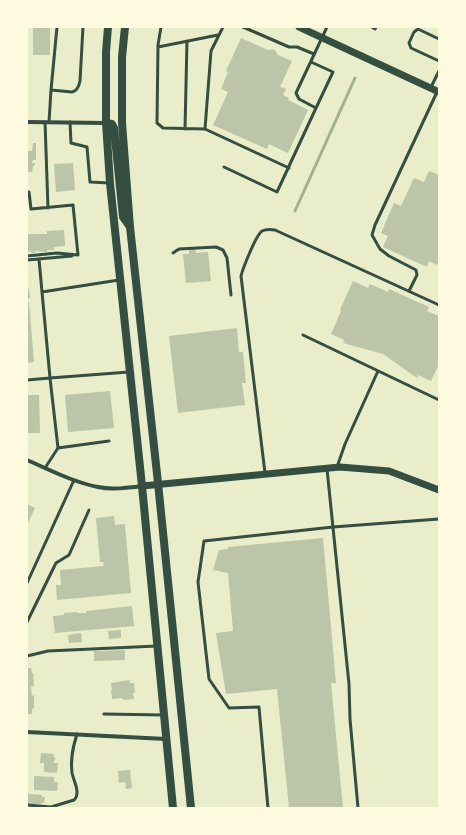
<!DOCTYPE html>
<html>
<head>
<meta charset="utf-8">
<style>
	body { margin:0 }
	#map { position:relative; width:466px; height:835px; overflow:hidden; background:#e9edc9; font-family:"IBM Plex Sans",sans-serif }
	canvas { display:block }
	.frame { position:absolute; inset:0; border:28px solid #fefae0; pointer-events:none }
</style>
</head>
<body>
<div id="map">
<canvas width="466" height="835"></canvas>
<div class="frame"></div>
</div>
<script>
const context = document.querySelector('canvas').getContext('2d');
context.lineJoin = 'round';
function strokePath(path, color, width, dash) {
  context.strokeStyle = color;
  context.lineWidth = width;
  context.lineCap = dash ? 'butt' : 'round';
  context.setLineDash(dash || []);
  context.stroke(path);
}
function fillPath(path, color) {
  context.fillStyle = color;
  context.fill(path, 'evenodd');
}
strokePath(new Path2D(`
	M295 211 355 78`), '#a3b18a', 3);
fillPath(new Path2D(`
	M33 27H50V55H33Z
	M241 38 268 50 274 49 278 55 292 61 280 87 286 89 283 95 289 98 288 100 308 110 288 153 269 144 267 149 213 125 228 92 221 89 228 72 226 71Z
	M33 143H36V160H33L32 163H35L34 166H33L32 172H27V151H32Z
	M73 163 75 190 56 192 54 164Z
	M429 171 439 175V261L437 265 429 261 427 267 383 247 388 236 381 233 394 203 401 206 414 178 424 182Z
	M64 230 65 246 54 247V250H47V252L35 251V253H31V251L28 252 27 234H47V231Z
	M195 249 196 253 208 252 211 281 186 283 183 254H189V250Z
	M353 281 368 288 370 284 388 292 389 289 429 307 427 311 439 316V364L431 381 418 375 417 378 383 354 343 343 344 340 331 334 341 311 340 310Z
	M27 286 29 289 30 298 27 299Z
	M27 302H29L34 362 27 363Z
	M237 328 239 352H243L246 383H242L245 405 178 413 169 336Z
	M110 391 114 428 68 432 65 395Z
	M27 395H39L40 433H27Z
	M27 504 35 508 27 525Z
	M114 516 115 525 125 524 131 593 57 600 56 585H61L60 570 104 566 103 562H100L96 518Z
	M323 538 336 683H331L343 808H289L277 689 226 694 216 633 233 631 228 573 213 570 219 550 228 549V547Z
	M132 606 134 626 55 633 53 616 64 615V613L77 612V613H86V611Z
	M121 630V638L109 639 108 631Z
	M81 633 82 642 69 643 68 635Z
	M125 650V660L94 661V651Z
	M27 668H31L32 673H33L34 686H31L32 696 34 695V708L32 709V714H27Z
	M130 680V683H134L135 693H133L134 699 123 700V698L112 699 111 690H112L111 683Z
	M41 753 54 754V758H56L53 763H58L57 773 44 772V763H40Z
	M130 770 132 788 126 789 125 782 119 783 118 771Z
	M34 776 54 777V782H58L57 791 34 790Z
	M27 793H29V794L42 795V797H45L44 803H42L41 804H27Z`), '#bcc5a7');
strokePath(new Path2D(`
	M161 27 158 45 157 123 163 128 205 129
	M223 27 211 51 205 129 289 168
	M243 27 289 47H297L314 54
	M372 27 375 29 376 27
	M439 39 418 29 414 32 409 43 411 48 439 61
	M158 47 218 35
	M311 62 333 72 316 108
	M431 87 439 71
	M51 90 72 92C77 91 79 86 80 81L83 27
	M45 122 48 208
	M49 122 51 90 57 27
	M70 122 71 143 87 147 90 182 109 183
	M185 129 187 41
	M224 167 277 192 316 108 299 99 296 93 327 27
	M27 192H29L31 209 73 205 78 255
	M173 253 179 249 216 247 223 250 227 258 231 295
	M27 256 57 253 78 255
	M39 259 42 292
	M27 260 72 256
	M119 280 42 292 50 378 129 372
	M409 291 417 275 416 270 389 256 380 249 372 235 375 225 437 92
	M303 335 439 400
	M27 380 50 378 58 448 45 468
	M58 448 109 441
	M337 467 345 444 378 371
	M327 469 349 684 350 719 358 808
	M265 473 241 276C243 268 256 235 262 231 266 229 270 229 275 230L439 305
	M27 583 74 480
	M27 622 56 563 69 555 89 510
	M27 656 48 651 157 646
	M104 714 164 715
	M27 805 51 807 74 800C81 793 74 782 72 773 70 759 73 747 77 734
	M268 808 259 707 229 708 209 679 198 582 204 541 333 527 439 519`), '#344e41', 3);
strokePath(new Path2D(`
	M27 122 106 123
	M27 460C50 470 73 482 98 487 112 490 127 488 142 486
	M27 732 166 739`), '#344e41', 4);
strokePath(new Path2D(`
	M299 27 439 92
	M142 486 340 467 389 471 439 490`), '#344e41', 7);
strokePath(new Path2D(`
	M108 27 106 52V123L110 183 142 486 173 808
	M125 27 122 57V123L130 227 158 483 191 808
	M106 123 112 124 114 128 123 217 130 227`), '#344e41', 8);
</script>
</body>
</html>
